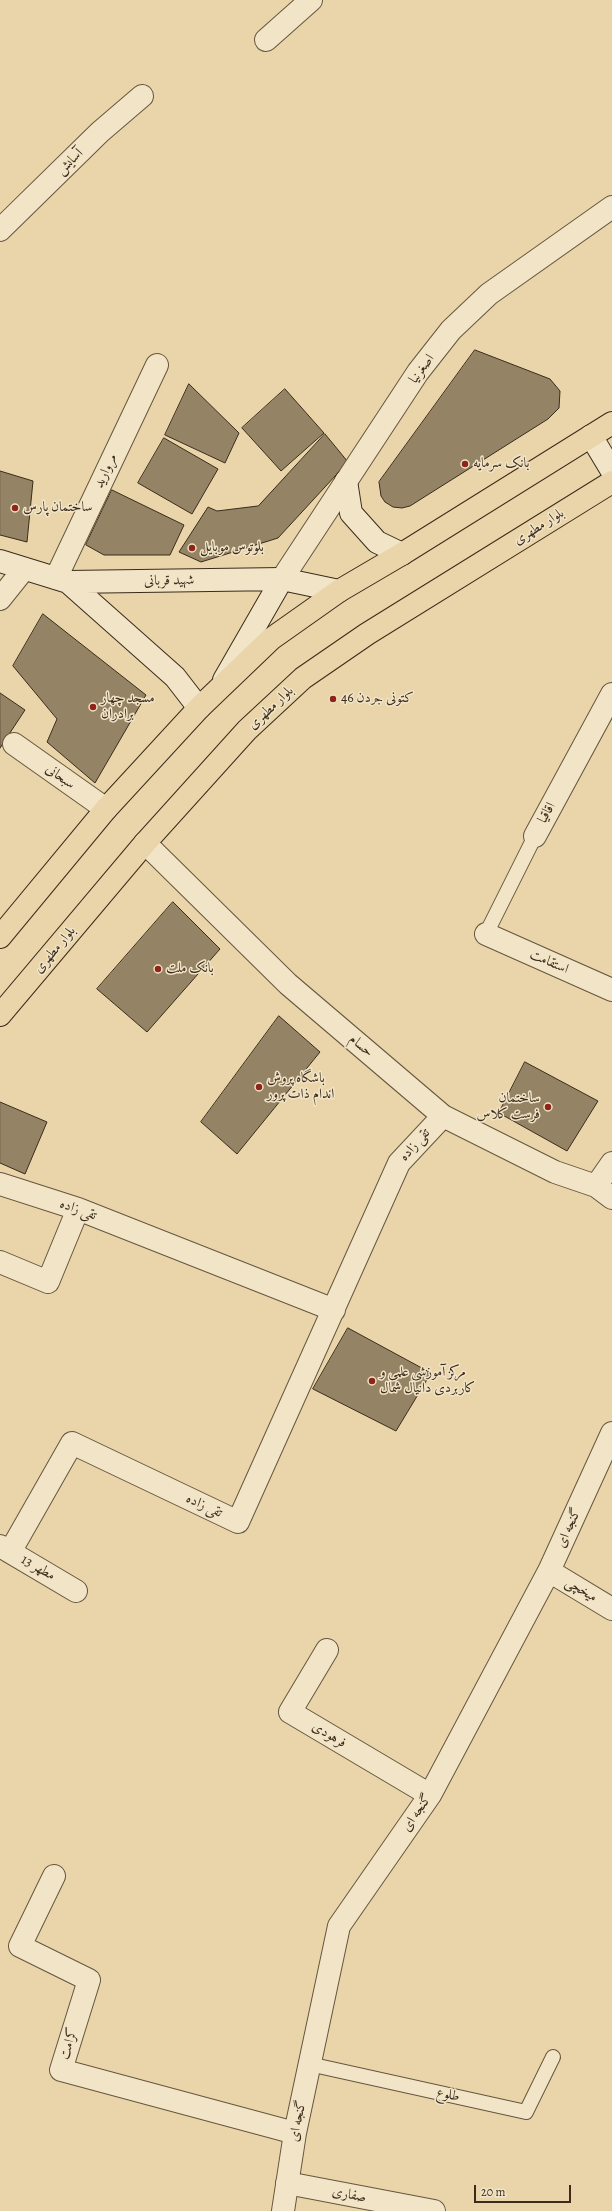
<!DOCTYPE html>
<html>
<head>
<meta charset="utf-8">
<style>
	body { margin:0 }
	#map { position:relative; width:612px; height:2211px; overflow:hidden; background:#e9d5a9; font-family:Alegreya,serif }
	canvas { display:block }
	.scale { position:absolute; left:474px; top:2185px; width:97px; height:18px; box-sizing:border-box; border:2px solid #3b2b1b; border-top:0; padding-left:5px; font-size:12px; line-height:14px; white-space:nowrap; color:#3b2b1b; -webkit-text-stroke:3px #f1e4c7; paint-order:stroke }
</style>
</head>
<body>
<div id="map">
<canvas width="612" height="2211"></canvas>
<div class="scale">20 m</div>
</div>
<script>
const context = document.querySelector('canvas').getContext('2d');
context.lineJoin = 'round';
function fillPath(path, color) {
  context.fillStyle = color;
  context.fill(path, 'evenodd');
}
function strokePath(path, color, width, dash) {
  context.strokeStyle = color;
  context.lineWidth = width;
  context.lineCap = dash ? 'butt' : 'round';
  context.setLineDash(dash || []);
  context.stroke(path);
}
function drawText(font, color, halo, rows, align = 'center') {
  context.font = font + ' Alegreya,Amiri,serif';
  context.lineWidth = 3;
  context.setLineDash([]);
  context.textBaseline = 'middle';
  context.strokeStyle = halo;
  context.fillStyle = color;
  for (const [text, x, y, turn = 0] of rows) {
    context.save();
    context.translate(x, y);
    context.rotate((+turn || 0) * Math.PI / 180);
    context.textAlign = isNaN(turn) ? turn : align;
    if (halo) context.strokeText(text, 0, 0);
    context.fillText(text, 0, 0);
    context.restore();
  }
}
const building = new Path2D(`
	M475 350 550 379 560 391 559 408 548 419 410 506 402 508 393 507 385 502 381 496 379 482Z
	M189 384 239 433 225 463 165 435Z
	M285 389 324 433 281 471 242 428Z
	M325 434 348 462 278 538 201 562 179 552 208 507 217 511 258 506Z
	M164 438 218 469 192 514 138 483Z
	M0 471 33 481 27 542 0 535Z
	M112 490 184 525 170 555H104L86 545Z
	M43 614 146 695 95 783 47 742 57 719 13 666Z
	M0 693 25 710 0 748Z
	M173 902 220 949 147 1032 97 989Z
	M279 1016 320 1052 237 1154 201 1122Z
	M525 1062 598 1101 567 1151 499 1113Z
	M0 1102 47 1122 25 1174 0 1163Z
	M348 1328 431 1373 396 1431 313 1389Z`);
fillPath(building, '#958365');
strokePath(building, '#3b2b1b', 1);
const lane = new Path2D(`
	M486 934 535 836
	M309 2064 526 2112 553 2057`);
const street = new Path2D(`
	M266 40 311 0
	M0 230 100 132 142 96
	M56 578 157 365
	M282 579 418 372 451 330 489 294 612 207
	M0 599 24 569
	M14 744 106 809
	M535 836 612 694
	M145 843 288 984 443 1116 555 1172 596 1186 612 1198
	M486 934 612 990
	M0 1184 78 1209 334 1310
	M596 1186 612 1163
	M0 1262 48 1282 78 1209
	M0 1546 76 1591
	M10 1552 72 1443 238 1522 399 1163 443 1116
	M549 1571 612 1609
	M327 1650 290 1712 430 1795
	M54 1876 20 1946 89 1980 61 2070 295 2133
	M287 2183 434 2211
	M283 2211 295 2133 339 1926 430 1795 549 1571 612 1433`);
const secondary = new Path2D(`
	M591 436 612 471
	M346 481 351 513 377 542 402 554
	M0 561 68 582 282 579 339 591
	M68 582 175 677 199 708
	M224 680 282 579`);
const primary = new Path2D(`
	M0 937 106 809 199 708 271 639 339 591 402 554 612 423
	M0 1015 145 843 247 730 303 678 367 634 612 482`);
strokePath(lane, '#66563e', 16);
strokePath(street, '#66563e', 24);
strokePath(secondary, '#3b2b1b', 24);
strokePath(primary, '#3b2b1b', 24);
strokePath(lane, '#f1e4c7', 14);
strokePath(street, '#f1e4c7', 22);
strokePath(secondary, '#f1e4c7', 22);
strokePath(primary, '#e9d5a9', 22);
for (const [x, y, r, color] of [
	[465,464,4,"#8f2418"],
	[15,508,4,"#8f2418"],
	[192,548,4,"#8f2418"],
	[333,699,4,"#8f2418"],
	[93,707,4,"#8f2418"],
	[158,969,4,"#8f2418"],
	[259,1087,4,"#8f2418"],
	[548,1107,4,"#8f2418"],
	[372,1381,4,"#8f2418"]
]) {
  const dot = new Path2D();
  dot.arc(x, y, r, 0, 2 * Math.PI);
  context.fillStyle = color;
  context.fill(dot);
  strokePath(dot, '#f1e4c7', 1.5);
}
drawText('14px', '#3b2b1b', '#f1e4c7', [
	["آسایش",70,162,-44],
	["اصغرنیا",422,369,-54],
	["مروارید",106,471,-65],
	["بلوار مطهری",539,527,-32],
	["شهید قربانی",169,581,-1],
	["بلوار مطهری",271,708,-43],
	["سبحانی",60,777,35],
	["اقاقیا",547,813,-61],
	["بلوار مطهری",55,950,-50],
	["استقامت",549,962,24],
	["حسام",361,1046,40],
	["تقی زاده",415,1145,-48],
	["تقی زاده",78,1210,20],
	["تقی زاده",204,1506,25],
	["گنجه ای",569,1528,-66],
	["مطهر 13",38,1568,30],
	["میخچی",581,1590,31],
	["فرهودی",329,1735,31],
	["گنجه ای",417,1813,-56],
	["کرامت",69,2044,-73],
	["طلوع",448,2095,12],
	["گنجه ای",298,2121,-79],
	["صفاری",349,2195,11]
]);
drawText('14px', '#3b2b1b', '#f1e4c7', [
	["بانک سرمایه",473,464],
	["ساختمان پارس",23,508],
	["بلوتوس موبایل",200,548],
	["مسجد چهار",101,699],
	["برادران",101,715],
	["کتونی جردن 46",341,699],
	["بانک ملت",166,969],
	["باشگاه پروش",267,1079],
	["اندام ذات پرور",267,1095],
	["ساختمان",540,1099,"right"],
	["فرست کلاس",540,1115,"right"],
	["مرکز آموزشی علمی و",380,1373],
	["کاربردی دانیال شمال",380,1389]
], 'left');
</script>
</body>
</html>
